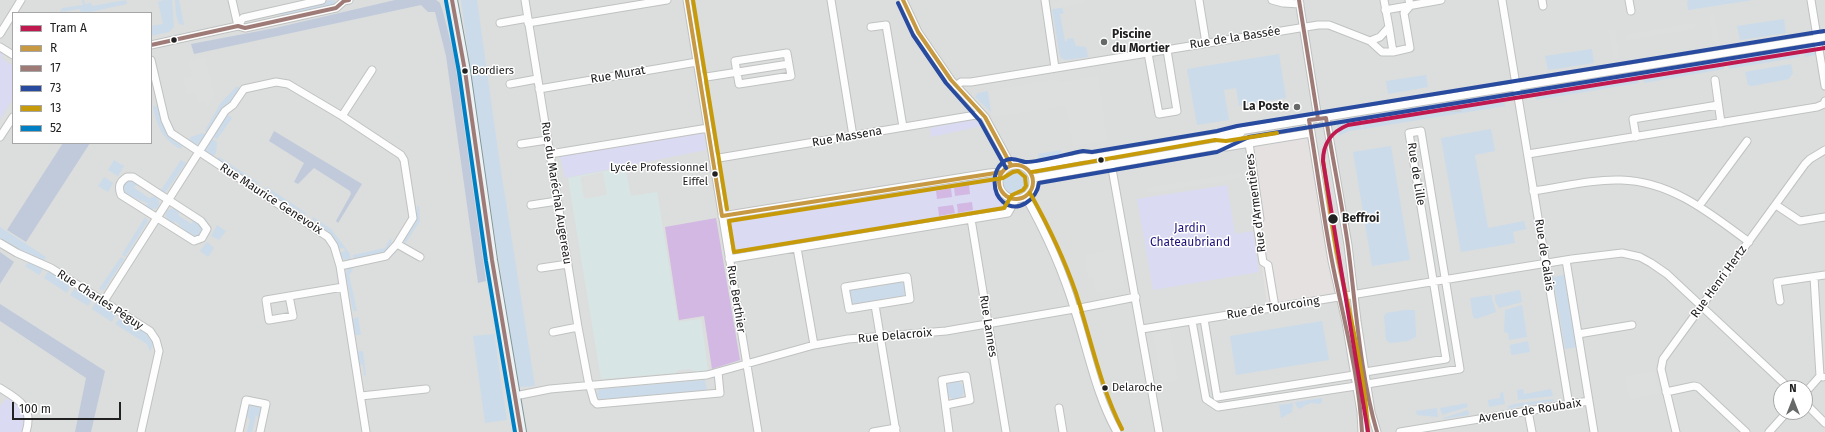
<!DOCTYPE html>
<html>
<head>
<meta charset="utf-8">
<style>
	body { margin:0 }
	#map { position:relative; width:1825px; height:432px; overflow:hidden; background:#eaefed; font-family:"Fira Sans",sans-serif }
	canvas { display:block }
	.legend { position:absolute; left:12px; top:12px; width:140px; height:132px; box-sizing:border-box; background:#fff; border:1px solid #a6a6a6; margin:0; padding:5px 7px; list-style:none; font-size:12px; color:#212121 }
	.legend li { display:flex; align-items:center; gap:8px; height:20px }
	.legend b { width:20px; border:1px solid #a6a6a6 }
	.north { position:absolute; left:1773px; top:380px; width:40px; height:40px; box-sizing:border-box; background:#fff; border:1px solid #a6a6a6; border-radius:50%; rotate:0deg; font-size:11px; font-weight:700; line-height:16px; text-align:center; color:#212121 }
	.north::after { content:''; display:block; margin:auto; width:14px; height:18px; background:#676968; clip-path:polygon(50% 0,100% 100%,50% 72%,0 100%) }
	.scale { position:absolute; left:12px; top:402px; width:109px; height:18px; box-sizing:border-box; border:2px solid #212121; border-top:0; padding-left:5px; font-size:12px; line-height:14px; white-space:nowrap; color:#212121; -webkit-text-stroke:3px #fff; paint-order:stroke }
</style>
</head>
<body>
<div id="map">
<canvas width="1825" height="432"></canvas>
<ul class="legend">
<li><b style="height:5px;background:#bf1950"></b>Tram A</li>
<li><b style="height:5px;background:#c69942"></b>R</li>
<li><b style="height:5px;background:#9f7b77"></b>17</li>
<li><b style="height:5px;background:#284ba0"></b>73</li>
<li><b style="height:5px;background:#c69a08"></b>13</li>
<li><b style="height:5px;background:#0080c4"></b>52</li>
</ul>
<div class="north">N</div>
<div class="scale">100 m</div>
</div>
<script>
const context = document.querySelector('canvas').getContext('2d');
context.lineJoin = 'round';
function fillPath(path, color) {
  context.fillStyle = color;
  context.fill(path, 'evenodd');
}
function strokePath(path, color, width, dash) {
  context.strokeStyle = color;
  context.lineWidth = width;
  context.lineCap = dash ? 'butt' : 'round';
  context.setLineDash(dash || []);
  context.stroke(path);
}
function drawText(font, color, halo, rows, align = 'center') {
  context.font = font + ' "Fira Sans",sans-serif';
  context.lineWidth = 3;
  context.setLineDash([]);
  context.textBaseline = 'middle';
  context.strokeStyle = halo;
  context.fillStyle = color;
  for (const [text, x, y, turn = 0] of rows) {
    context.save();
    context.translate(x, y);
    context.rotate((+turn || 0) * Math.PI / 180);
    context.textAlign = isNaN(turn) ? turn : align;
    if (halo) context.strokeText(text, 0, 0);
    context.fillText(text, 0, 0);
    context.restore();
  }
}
fillPath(new Path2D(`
	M0 0H1825V432H0ZM13 13H151V143H13ZM1781 388H1805V412H1781Z`), '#dbdedd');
fillPath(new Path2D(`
	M625 167 631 196 657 192 678 322 701 319 708 370 697 372 690 369 679 370 675 373 601 379 568 178Z`), '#d7e6e5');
fillPath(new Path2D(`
	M82 0H84L85 4 91 3 92 6 126 0 127 4 85 13H81L80 9 60 12 62 8 83 5Z
	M163 0H172L174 27 169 32 151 36V26L163 24 158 2Z
	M175 0H179L184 25 179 24 176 15Z
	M332 0 335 1V5L281 18 280 12Z
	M461 0H477L499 158 535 386 520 387 518 382 481 148Z
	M1689 0H1753L1688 10 1687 1Z
	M1062 8 1064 13 1060 14 1065 41H1067V39L1073 38 1076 46 1086 47 1088 57 1065 60 1060 57 1052 9Z
	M1784 19 1786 33 1740 40 1737 26Z
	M1811 43 1815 47 1816 55 1805 57 1803 44Z
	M1798 45 1800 57 1729 69 1727 56Z
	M1592 49 1594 63 1548 70 1545 56Z
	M1279 54 1286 98 1239 106 1236 88 1224 90 1229 120 1197 125 1187 69Z
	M1722 57 1724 69 1644 83 1642 73 1662 69V67Z
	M1791 64 1793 73 1789 79 1752 86 1748 85 1745 72Z
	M1637 71 1639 83 1536 100 1534 88Z
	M1426 75 1428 87 1388 94 1386 81Z
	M237 86 240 89 207 132 205 131 220 104Z
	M988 91 991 112 975 97 978 93Z
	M1503 93 1505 106 1363 129 1362 116Z
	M153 106H158L166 131 182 146 181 149C163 141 156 124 153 106Z
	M227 114 232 118 217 139 212 136Z
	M1359 117 1362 129 1349 131 1339 136 1337 124 1350 122V118Z
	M1491 129 1495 151 1475 155 1488 228 1524 221 1526 229 1513 232 1515 243 1461 252 1441 138Z
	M202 133 206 134 201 142 196 145 188 142 191 137Z
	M211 138 217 142 216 153 212 158 205 151Z
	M1391 146 1410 260 1372 266 1353 152Z
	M1061 150V155L1039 158 1038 154Z
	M219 157 259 183 258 184 246 177 243 178 215 160Z
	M114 160 124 166 118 176 108 170Z
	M181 160 186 163 165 193 161 190Z
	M1003 182a13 13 0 1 1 26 0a13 13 0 1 1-26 0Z
	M104 177 113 183 108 192 98 186Z
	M128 180H132L140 184 133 187 149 198 155 196C159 199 160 202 158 207 153 211 149 209 144 205L149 204 123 193 122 186Z
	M267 187 306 213 305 215 293 207 290 208 275 199V196L265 189Z
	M417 206H419L420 221 405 244C401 230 419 220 417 206Z
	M173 208 178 210 179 216 192 224 193 218 198 221 202 229C202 235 198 237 192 237L174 220 175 225C169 223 164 218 166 211Z
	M145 217 148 221 125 257 122 255 123 253Z
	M313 217 331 229 350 254 351 261 341 258 339 253 345 251 344 248 337 249C333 235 324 226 312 219Z
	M217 225 226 231 219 240 211 236Z
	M0 227 46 257 44 261 18 250 0 239Z
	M390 239 392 240 389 249 384 254 354 260 353 255 385 248Z
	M207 242 214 248 208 257 200 251Z
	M121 257 124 259 104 290 99 289Z
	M29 262 42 268V271L39 275 25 266Z
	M352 267 353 269 349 275 357 311H353L346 276 347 269Z
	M50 271 70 284V287L67 293 44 278 47 273Z
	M1564 275 1577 347 1565 349 1553 277Z
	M902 281 904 283 906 295 904 298H901V296L885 298 886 300 864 304V302L854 304 853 306 851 304 849 291 851 289 871 288V286L878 285 879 287Z
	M74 289 91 297 92 300 88 306 70 295Z
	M1520 290 1522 302 1499 308 1495 301V295Z
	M1491 295 1496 312 1476 319 1473 317 1470 298Z
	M98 302 116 314 112 322 92 309 95 303Z
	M1522 305 1527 337 1509 340 1508 333 1504 332 1505 310Z
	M1354 310 1373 420 1363 422 1344 312Z
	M1405 310H1415L1416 337 1408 341 1390 343 1386 340 1384 316 1386 313Z
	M122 317 145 332 153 344 151 350 150 351 147 344 115 324 120 318Z
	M358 317 361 335H356L354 333 352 319Z
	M1322 321 1329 360 1236 375 1230 336Z
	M494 334 507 420 485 423 473 336Z
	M1528 341 1530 352 1511 355 1510 345Z
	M359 351H363L366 375 364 376 363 365 359 364 357 353Z
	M705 380 707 391 600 399 597 395 598 390 602 389Z
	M946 390a9 9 0 1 1 18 0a9 9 0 1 1-18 0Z
	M1523 389 1524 394 1551 389 1553 396 1518 400 1517 390Z
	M1503 392 1505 404 1489 407 1488 400 1500 398V393Z
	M1322 398V402L1320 404 1311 403 1304 406 1300 409 1297 407 1295 402Z
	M1553 399 1554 401 1511 408V411H1509L1508 406 1514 404Z
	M1293 403 1292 412 1281 418 1279 405Z
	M1467 403 1468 407 1442 415 1440 408Z
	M251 405 258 406 262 410 261 420 256 415 252 432H247L250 420 245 413 246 408Z
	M1437 408 1438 417 1417 415 1416 411Z
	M1468 410 1469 415 1443 419V418Z`), '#cbdbea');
fillPath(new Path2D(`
	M395 0H436L440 3 443 12 454 55 486 281 478 283 446 56 435 12H428L421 5 194 54 191 44 275 28Z
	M274 131 362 184 338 223 336 221 351 194 350 191 314 168 298 184 294 182 304 163 269 141Z
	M63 143H90L26 242 7 230Z
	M0 252 14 262 0 284Z
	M0 304 105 371 91 432H75L86 378 0 321Z`), '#c1cadb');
fillPath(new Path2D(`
	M0 51 4 53 1 58 13 66V99L0 120Z
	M970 120 976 121 981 126 931 137 930 128Z
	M704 133 706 150 565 178 560 156Z
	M992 176C999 183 988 193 1011 203L1008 208 742 251 735 246 731 223 733 221 991 178Z
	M1227 185 1235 234 1253 231 1259 272 1153 290 1137 199Z
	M8 398C21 407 28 417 21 432H0V406Z`), '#dadaf2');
fillPath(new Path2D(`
	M969 185 970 194 955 196 954 188Z
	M951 188 952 197 937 199 936 191Z
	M972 202 973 210 958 213 957 204Z
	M953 205 955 213 939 216 938 207Z
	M716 218 740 360 712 369 704 316 679 320 665 227Z`), '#d2b8e3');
fillPath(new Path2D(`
	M1060 0H1084V2L1052 9 1051 3 1058 2Z
	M1394 11 1400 14 1405 44 1403 47 1398 48 1396 45 1391 15Z
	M1709 14H1714L1719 40 1713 41Z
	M1695 23 1696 28 1626 40 1625 36 1629 34Z
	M1615 30 1619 57 1614 58 1609 31Z
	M205 57 215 99 209 100 211 106 207 107 205 101 198 103 196 93 187 94 183 78 192 76 189 61Z
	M1165 62 1172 106 1169 110 1162 107 1154 63Z
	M1098 76 1107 140 1073 146 1066 106 992 117 988 91 1054 80 1062 82Z
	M13 99V109L0 129V120Z
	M603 172 607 195 584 199 580 177Z
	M1241 173 1242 178 1148 193 1147 188Z
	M155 227 157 229 115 294 113 293Z
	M1119 249 1124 288 1096 292 1094 277 1088 278 1085 254Z
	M1170 331 1178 380 1161 383 1153 334Z
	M1654 371 1659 393 1630 400 1625 377Z`), '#dddfde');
fillPath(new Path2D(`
	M1312 136 1337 294 1267 305 1246 147Z`), '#e4e1e0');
const street = new Path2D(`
	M232 0 238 26
	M525 0 578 327 588 380 594 401 597 404 720 393 718 372
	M687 0 758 432
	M831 0 853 136
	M903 0 918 32 951 80 985 117 1011 165
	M1045 0 1055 68
	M1199 0 1206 43
	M1272 0 1283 3 1300 4
	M1299 0 1318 119
	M1502 0 1569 405
	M1542 0 1543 6
	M1629 0 1631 11
	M1811 0 1825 86
	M1385 10 1441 0
	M13 13 21 0
	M500 23 528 18
	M528 23 667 0
	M238 26 243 18 322 0
	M871 27 886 25 903 127
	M1389 27 1393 52 1410 48 1404 13 1410 6 1409 0
	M0 34 13 13
	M1370 41 1382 52H1393
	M151 45 238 26 245 28 336 8 344 1 349 0
	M0 47 13 55
	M787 53 791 76 739 84 735 61Z
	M1148 53 1159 114 1177 111 1167 50
	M151 60 165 120 171 133 328 237 334 246 340 266 366 432
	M700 78 789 64
	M1715 80 1721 123
	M510 84 537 79
	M956 86 961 82H971L1318 25H1329L1370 41 1380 37 1389 27 1384 0
	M539 89 697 62
	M342 116 372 70
	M1326 118 1348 245 1357 321 1371 412 1377 432
	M1309 120 1332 261 1346 322 1361 412 1362 432
	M0 137 13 117
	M1636 137 1633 119 1718 105
	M1249 143 1260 219 1257 224 1263 262 1268 265 1275 307
	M521 144 547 140
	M1216 146 1226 147 1311 133
	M550 154 708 128
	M1528 154 1817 107 1824 104 1825 101
	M713 159 982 114
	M1111 163 1159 432
	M999 182a17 17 0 1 1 34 0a17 17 0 1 1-34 0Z
	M1026 168 1084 157 1092 158 1218 137 1227 133 1825 37
	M127 177H133L201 221 207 229 202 238 194 241 121 195C118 187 119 182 127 177Z
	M1033 178 1216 146 1241 133
	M1533 191C1562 187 1592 179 1621 180 1671 181 1711 214 1749 242
	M1025 196C1046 233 1063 271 1075 311 1088 351 1096 395 1117 432
	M531 205 557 201
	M1776 205 1800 221 1825 217
	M1699 206 1747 141
	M722 216 989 173 1002 172
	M971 219 1006 432
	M0 243 17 253 51 268 150 331 156 340 159 351 141 432
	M397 244 420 257
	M797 248 814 345
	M729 259 1008 213 1016 199
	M1566 260 1594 432
	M541 268 568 264
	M907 277 910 299 849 309 845 287Z
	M1814 277 1820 376
	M289 296 293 316 269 320 266 300 343 287
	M104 301 225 111 233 105 244 89 276 82 288 84 342 116 401 155 404 160 413 218 397 244 386 256 340 266
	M1780 301 1777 282 1825 275
	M875 305 896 432
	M1204 319 1217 397 1354 375
	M1192 321 1206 399 1218 407 1356 386
	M1142 329 1572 259 1622 253 1640 257 1651 263 1667 274 1789 388
	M553 332 578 327
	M1578 334 1632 325
	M1365 372 1446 359 1409 133 1421 131 1460 369 1367 384
	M0 388C18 399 34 407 26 432
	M1666 392 1694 386 1698 387 1746 432
	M1805 393 1820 376 1823 377
	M361 396 426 389
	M515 396 550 389 707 375 814 345 848 339 946 331 1080 308 1136 297
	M1805 403 1825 423
	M946 405 970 400 966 376 942 380 949 432
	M1059 408 1063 432
	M1528 411 1532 432
	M239 432 246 400 266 404 260 432
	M873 432 896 428
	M1400 432 1589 401
	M1676 432 1661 369 1663 359 1805 164 1810 159 1825 150
	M1769 432 1787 412`);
const secondary = new Path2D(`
	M452 0 465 71 492 260 521 432`);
strokePath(street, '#c0c2c2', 9);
strokePath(secondary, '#829698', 12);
strokePath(street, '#fcfdfc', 7);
strokePath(secondary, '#edf3f4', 10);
strokePath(new Path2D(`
	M1438 111H1461`), '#cbcbcb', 1);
strokePath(new Path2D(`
	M687 0 722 216
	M903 0 918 32 951 80 985 117 1011 165
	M999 182a17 17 0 1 1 34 0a17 17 0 1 1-34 0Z
	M722 216 1002 172`), '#c69942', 4);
strokePath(new Path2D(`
	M452 0 465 71 492 260 521 432
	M1299 0 1318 119
	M151 45 238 26 245 28 336 8 344 1 349 0
	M1362 432C1359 374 1343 318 1332 261 1323 215 1317 167 1309 120L1326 118C1333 161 1342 204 1348 246 1356 307 1360 374 1377 432`), '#9f7b77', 4);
strokePath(new Path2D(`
	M898 3 913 35 946 83 980 121 1006 168
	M1824 31 1237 126 1217 131 1092 152 1083 151C1071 153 1035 163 1025 162 1017 160 1009 156 1002 163 992 172 992 193 1003 202 1018 214 1037 199 1039 183L1217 152 1249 137 1825 43`), '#284ba0', 4);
strokePath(new Path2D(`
	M693 0 727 209
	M1323 160C1327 189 1331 219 1336 248 1348 309 1365 370 1368 432
	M1018 171 1025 177 1026 186 1023 190 1012 195 1004 208 734 252 729 221 1003 178 1013 172Z
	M1032 172 1215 140 1226 141 1277 133
	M1030 193C1048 225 1064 258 1076 293 1091 339 1100 386 1122 429`), '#c69a08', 4);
strokePath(new Path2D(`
	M446 1 459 72 486 261 515 432`), '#0080c4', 4);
strokePath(new Path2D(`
	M1368 432 1323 161C1323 143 1331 132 1348 125L1825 48`), '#bf1950', 4);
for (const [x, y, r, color] of [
	[174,40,3.5,"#212121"],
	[1104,42,4,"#676968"],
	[465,71,3.5,"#212121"],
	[1297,107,4,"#676968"],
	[1101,160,3.5,"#212121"],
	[715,174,3.5,"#212121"],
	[1333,219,5.5,"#212121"],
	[1105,388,3.5,"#212121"]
]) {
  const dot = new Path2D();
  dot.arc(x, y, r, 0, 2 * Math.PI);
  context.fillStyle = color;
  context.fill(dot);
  strokePath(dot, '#fff', 1.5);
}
drawText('11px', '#212121', '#fff', [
	["Bordiers",472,71],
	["Lycée Professionnel",708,168,"right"],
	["Eiffel",708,182,"right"],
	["Delaroche",1112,388]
], 'left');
drawText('bold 12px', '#212121', '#fff', [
	["Piscine",1112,35],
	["du Mortier",1112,49],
	["La Poste",1289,107,"right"]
], 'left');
drawText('12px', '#212121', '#fff', [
	["Rue de la Bassée",1235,38,-9],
	["Rue Murat",618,75,-10],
	["Rue Massena",847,137,-10],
	["Rue de Lille",1416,174,81],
	["Rue du Maréchal Augereau",556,193,81],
	["Rue Maurice Genevoix",271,199,33],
	["Rue d'Armentières",1256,203,-97],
	["Rue de Calais",1544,255,81],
	["Rue Henri Hertz",1719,282,-54],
	["Rue Berthier",736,299,81],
	["Rue Charles Péguy",100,300,33],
	["Rue de Tourcoing",1273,308,-9],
	["Rue Lannes",988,326,81],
	["Rue Delacroix",895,336,-5],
	["Avenue de Roubaix",1530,411,-9]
]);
drawText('bold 12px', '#212121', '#fff', [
	["Beffroi",1342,219]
], 'left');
drawText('12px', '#1e127b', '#fff', [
	["Jardin",1190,229],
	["Chateaubriand",1190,243]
]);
</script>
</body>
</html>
